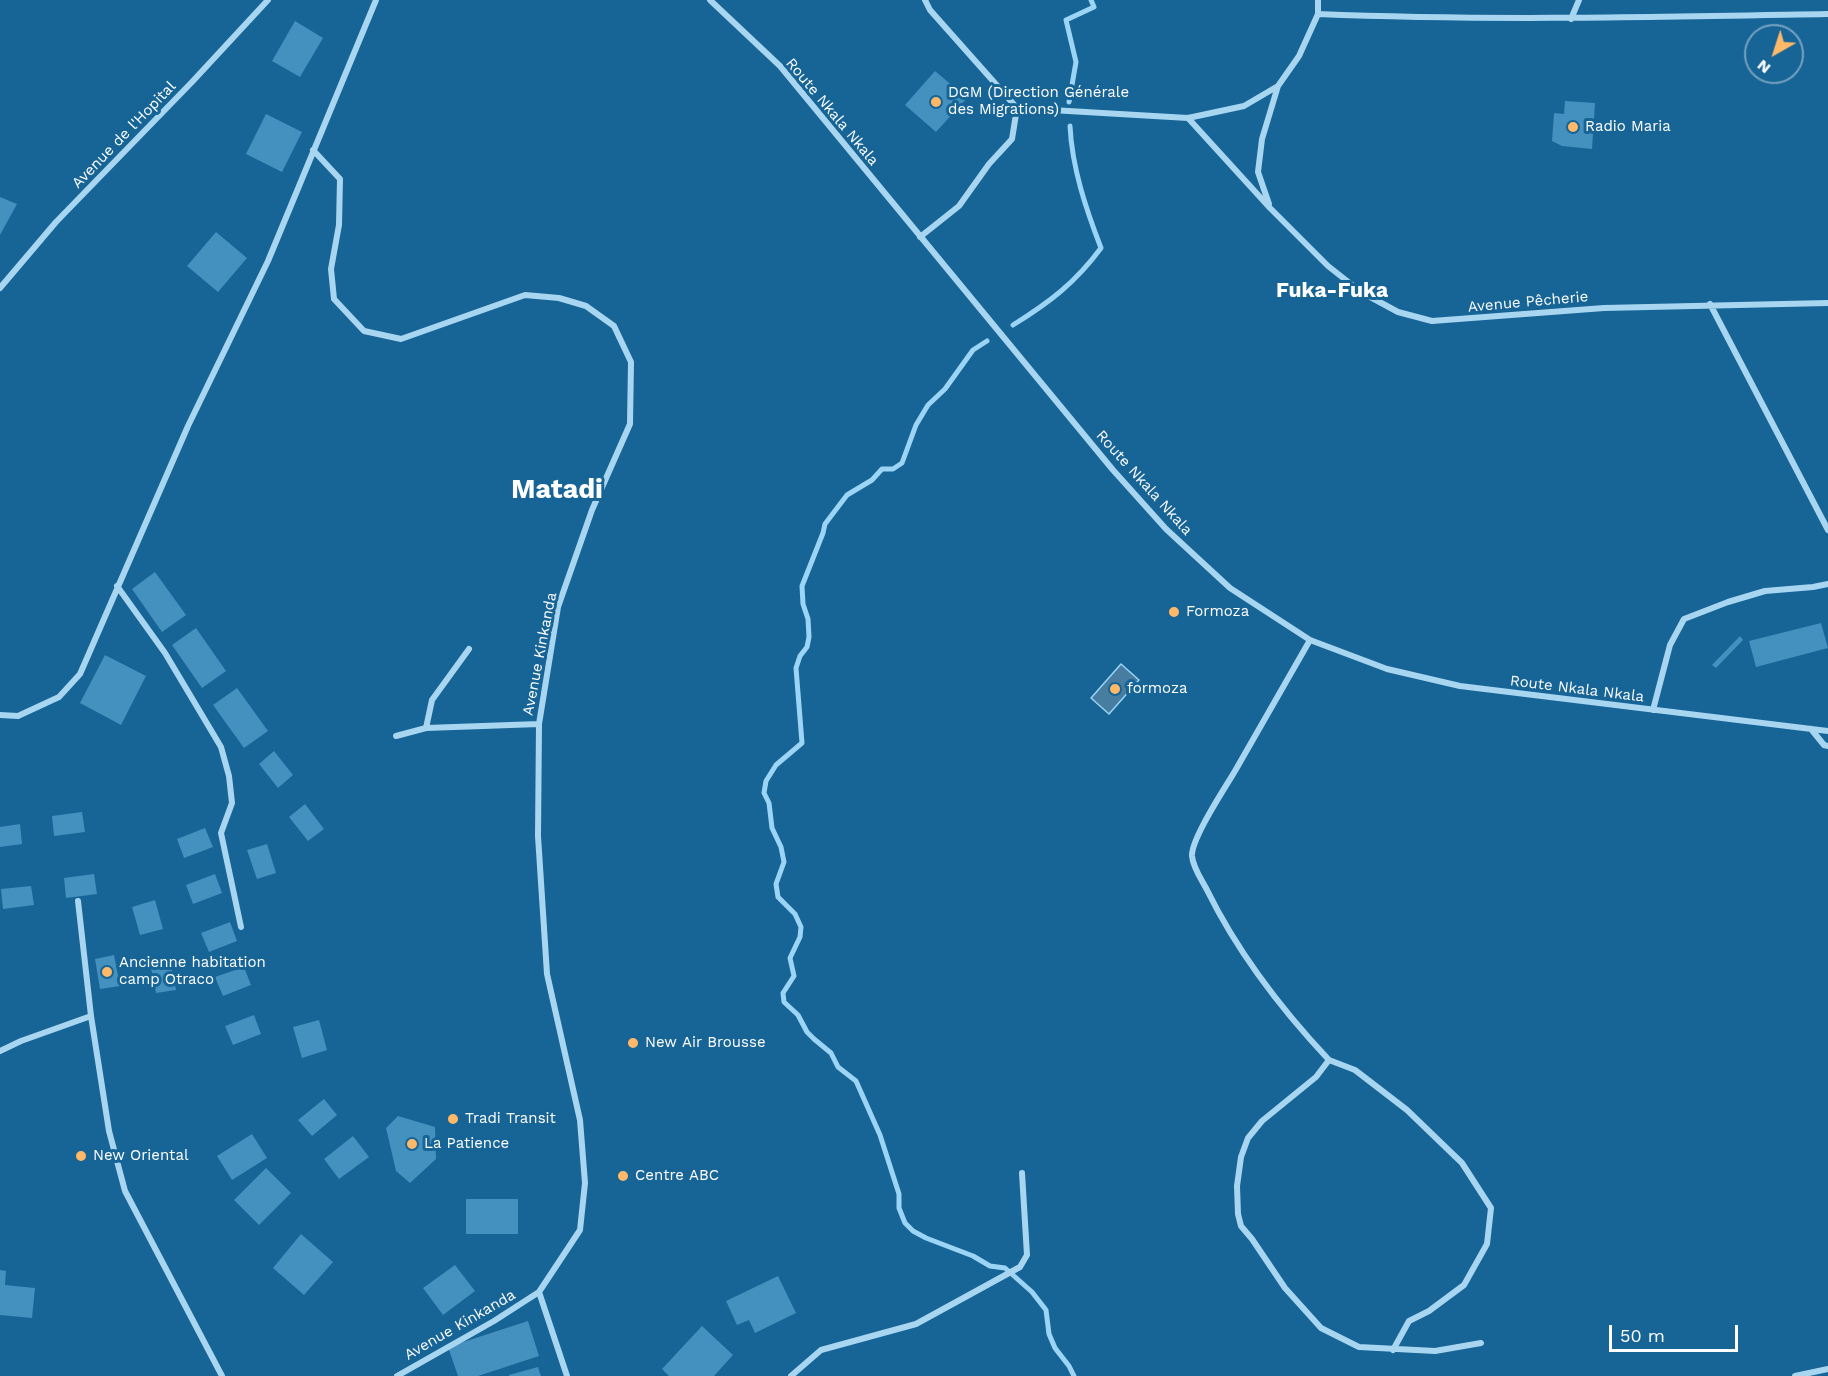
<!DOCTYPE html>
<html>
<head>
<meta charset="utf-8">
<style>
	body { margin:0 }
	#map { position:relative; width:1828px; height:1376px; overflow:hidden; background:#176496; font-family:"Work Sans",sans-serif }
	canvas { display:block }
	.north { position:absolute; left:1744px; top:24px; width:60px; height:60px; box-sizing:border-box; background:#176496; border:2px solid #74a2c0; border-radius:50%; rotate:219deg; font-size:16px; font-weight:700; line-height:24px; text-align:center; color:#fff }
	.north::after { content:''; display:block; margin:auto; width:21px; height:27px; background:#ffb968; clip-path:polygon(50% 0,100% 100%,50% 72%,0 100%) }
	.scale { position:absolute; left:1609px; top:1325px; width:129px; height:27px; box-sizing:border-box; border:3px solid #fff; border-top:0; padding-left:8px; font-size:18px; line-height:21px; white-space:nowrap; color:#fff; -webkit-text-stroke:4px #176496; paint-order:stroke }
</style>
</head>
<body>
<div id="map">
<canvas width="1828" height="1376"></canvas>
<div class="north">N</div>
<div class="scale">50 m</div>
</div>
<script>
const context = document.querySelector('canvas').getContext('2d');
context.lineJoin = 'round';
function fillPath(path, color) {
  context.fillStyle = color;
  context.fill(path, 'evenodd');
}
function strokePath(path, color, width, dash) {
  context.strokeStyle = color;
  context.lineWidth = width;
  context.lineCap = dash ? 'butt' : 'round';
  context.setLineDash(dash || []);
  context.stroke(path);
}
function drawText(font, color, halo, rows, align = 'center') {
  context.font = font + ' "Work Sans",sans-serif';
  context.lineWidth = 6;
  context.setLineDash([]);
  context.textBaseline = 'middle';
  context.strokeStyle = halo;
  context.fillStyle = color;
  for (const [text, x, y, turn = 0] of rows) {
    context.save();
    context.translate(x, y);
    context.rotate((+turn || 0) * Math.PI / 180);
    context.textAlign = isNaN(turn) ? turn : align;
    if (halo) context.strokeText(text, 0, 0);
    context.fillText(text, 0, 0);
    context.restore();
  }
}
const water = new Path2D(`
	M1121 664 1139 680 1109 714 1091 698Z`);
fillPath(water, '#477da0');
strokePath(water, '#9bd4f4', 1.5);
strokePath(new Path2D(`
	M1069 102 1076 62 1066 20 1094 7 1091 0
	M1013 325C1050 302 1075 283 1101 248 1086 209 1072 168 1070 126
	M987 341 973 350 945 389 928 405 916 425 902 463 893 469H882L872 480 847 495 825 524 823 533 802 586 803 604 808 619 809 637 807 647 800 656 796 668 802 743 776 765 766 781 764 793 769 803 772 828 781 847 784 862 776 884 778 897 795 914 801 927 800 937 790 958 794 976 783 993 784 1002 798 1015 807 1032 814 1039 831 1053 838 1067 856 1081 880 1135 899 1194V1208L905 1223 913 1231 926 1238 973 1256 990 1266 1005 1268 1032 1292 1046 1310 1049 1334 1055 1348 1069 1366 1074 1376`), '#9bd4f4', 5);
fillPath(new Path2D(`
	M295 21 323 38 300 77 272 61Z
	M935 71 967 98 936 132 905 105Z
	M1565 101 1595 103 1592 149 1562 146 1552 141 1554 113 1564 114Z
	M266 114 302 132 282 172 246 154Z
	M0 197 17 204 0 235Z
	M216 232 247 258 218 292 187 266Z
	M155 572 186 615 162 632 132 589Z
	M1821 623 1828 648 1756 667 1749 641Z
	M196 628 226 671 202 688 172 645Z
	M1740 636 1743 640 1716 668 1712 665Z
	M105 655 146 676 121 725 80 703Z
	M237 688 268 731 244 748 213 705Z
	M274 751 293 775 278 788 259 764Z
	M305 804 324 829 308 841 289 817Z
	M82 812 85 832 54 836 52 816Z
	M20 824 22 844 0 847V827Z
	M205 828 213 847 184 858 177 839Z
	M267 844 276 873 257 879 247 850Z
	M94 874 97 894 66 898 64 878Z
	M215 874 222 893 193 904 186 885Z
	M31 886 34 905 3 909 1 889Z
	M155 900 163 929 140 935 132 907Z
	M230 922 237 941 209 952 201 933Z
	M114 955 120 986 100 989 95 959Z
	M170 960 176 990 156 993 150 963Z
	M244 967 251 985 223 996 215 977Z
	M254 1015 261 1034 233 1045 225 1026Z
	M319 1020 327 1050 302 1058 293 1027Z
	M324 1099 337 1115 312 1136 298 1120Z
	M398 1116 435 1127 436 1159 410 1183 396 1171 386 1128Z
	M252 1134 267 1158 232 1180 217 1156Z
	M353 1136 369 1157 339 1179 324 1159Z
	M266 1168 291 1193 259 1225 234 1200Z
	M466 1199H518V1234H466Z
	M301 1234 333 1262 304 1295 273 1268Z
	M455 1265 475 1291 443 1315 423 1288Z
	M0 1270 6 1271 5 1285 35 1288 32 1318 0 1315Z
	M778 1276 796 1313 755 1333 749 1320 737 1325 726 1301Z
	M528 1321 539 1356 478 1376H458L448 1347Z
	M702 1326 733 1355 714 1376H669L662 1369Z
	M538 1367 541 1376H509V1375Z`), '#4490be');
strokePath(new Path2D(`
	M710 0 780 66 1113 470 1166 529 1230 588 1310 640 1387 669 1460 686 1828 731
	M925 0 930 10 1017 108 1188 118 1244 106 1278 86 1299 56 1318 14V0
	M1318 14C1488 21 1658 17 1828 14
	M1571 19 1579 0
	M1188 118 1270 208 1328 266 1361 292 1398 312 1432 321 1604 308 1828 303
	M313 150 340 179 339 225 331 269 334 299 364 331 401 339 525 295 559 298 586 306 614 326 631 362 630 424 592 510 558 607 539 724 538 836 547 974 580 1120 585 1183 580 1230 539 1292 494 1321 397 1376
	M1269 204 1258 172 1262 139 1278 86
	M920 237 959 206 989 164 1012 139 1017 108
	M0 288 56 222 192 82 268 0
	M1710 304 1828 530
	M117 586 165 653 221 747 229 776 232 803 221 833 241 927
	M1310 640C1285 683 1260 727 1235 771 1225 788 1191 839 1192 856 1193 868 1202 880 1207 890 1238 953 1281 1009 1329 1060L1316 1077 1262 1121 1248 1138 1241 1157 1237 1186 1238 1214 1241 1226 1252 1239 1285 1288 1321 1328 1359 1347 1435 1351 1481 1343
	M1653 710 1670 645 1684 619 1728 602 1765 591 1813 587 1828 584
	M0 715 18 716 59 697 80 674 188 426 268 261 376 0
	M426 728 432 700 469 649
	M1811 729 1824 745 1828 746
	M396 736 426 728 539 724
	M78 901 91 1016 109 1131 125 1191 222 1376
	M0 1051 21 1041 91 1016
	M1329 1060 1355 1070 1407 1110 1462 1163 1491 1208 1487 1244 1464 1285 1429 1311 1409 1321 1393 1350
	M539 1292 567 1376
	M791 1376 821 1350 916 1324 1020 1267 1027 1255 1022 1173
	M1795 1376 1828 1369`), '#a8d6f1', 6);
for (const [x, y, r, color] of [
	[936,102,6,"#ffb968"],
	[1573,127,6,"#ffb968"],
	[1174,612,6,"#ffb968"],
	[1115,689,6,"#ffb968"],
	[107,972,6,"#ffb968"],
	[633,1043,6,"#ffb968"],
	[453,1119,6,"#ffb968"],
	[412,1144,6,"#ffb968"],
	[81,1156,6,"#ffb968"],
	[623,1176,6,"#ffb968"]
]) {
  const dot = new Path2D();
  dot.arc(x, y, r, 0, 2 * Math.PI);
  context.fillStyle = color;
  context.fill(dot);
  strokePath(dot, '#176496', 2);
}
drawText('15px', '#fff', '#176496', [
	["DGM (Direction Générale",948,93],
	["des Migrations)",948,110],
	["Radio Maria",1585,127],
	["Formoza",1186,612],
	["formoza",1127,689],
	["Ancienne habitation",119,963],
	["camp Otraco",119,980],
	["New Air Brousse",645,1043],
	["Tradi Transit",465,1119],
	["La Patience",424,1144],
	["New Oriental",93,1156],
	["Centre ABC",635,1176]
], 'left');
drawText('15px', '#fff', '#176496', [
	["Route Nkala Nkala",832,112,50],
	["Avenue de l'Hopital",124,135,-46],
	["Avenue Pêcherie",1528,302,-5],
	["Route Nkala Nkala",1144,483,48],
	["Avenue Kinkanda",540,654,-79],
	["Route Nkala Nkala",1577,689,7],
	["Avenue Kinkanda",460,1325,-30]
]);
drawText('bold 21px', '#fff', '#176496', [
	["Fuka-Fuka",1332,291]
]);
drawText('bold 27px', '#fff', '#176496', [
	["Matadi",557,490]
]);
</script>
</body>
</html>
